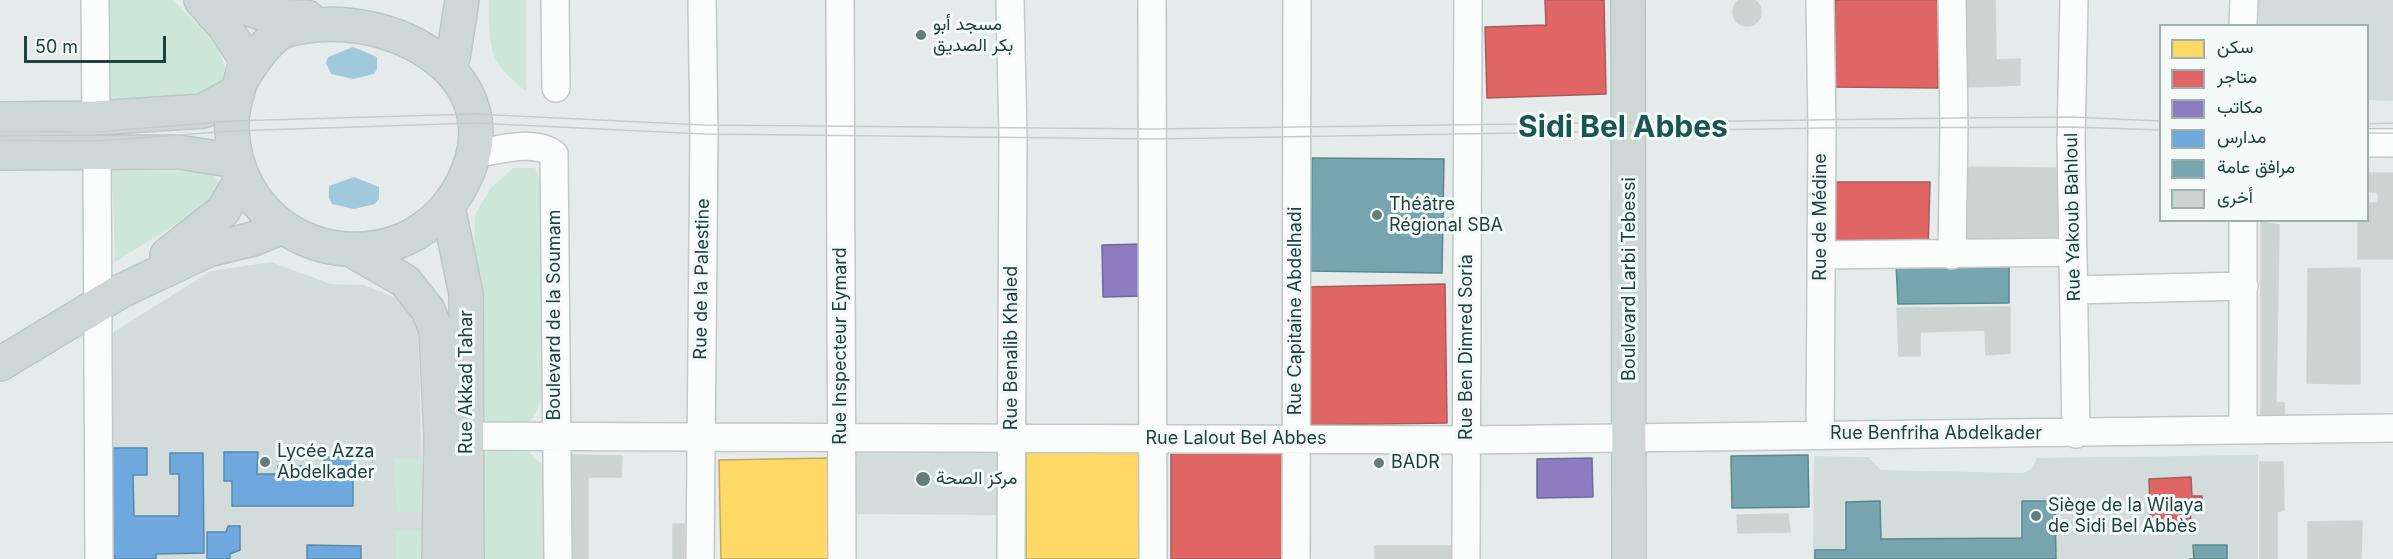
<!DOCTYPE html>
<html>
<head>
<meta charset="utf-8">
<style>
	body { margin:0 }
	#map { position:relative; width:2393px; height:559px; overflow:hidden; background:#e5ebea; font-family:Inter,Vazirmatn,sans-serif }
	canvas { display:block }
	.legend { position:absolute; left:2159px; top:24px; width:210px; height:198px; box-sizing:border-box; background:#f3faf8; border:2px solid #9eb0ae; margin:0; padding:8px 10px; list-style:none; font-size:18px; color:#1f413f }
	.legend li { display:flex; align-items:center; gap:12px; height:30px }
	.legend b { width:30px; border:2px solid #9eb0ae }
	.scale { position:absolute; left:24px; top:36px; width:142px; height:27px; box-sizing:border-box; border:3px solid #1f413f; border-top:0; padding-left:8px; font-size:18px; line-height:21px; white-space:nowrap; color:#1f413f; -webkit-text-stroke:4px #f3faf8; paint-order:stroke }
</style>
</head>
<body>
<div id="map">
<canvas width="2393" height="559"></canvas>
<ul class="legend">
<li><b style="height:16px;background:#ffd966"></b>سكن</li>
<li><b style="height:16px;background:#e06666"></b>متاجر</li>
<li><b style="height:16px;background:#8e7cc3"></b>مكاتب</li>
<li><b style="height:16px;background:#6fa8dc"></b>مدارس</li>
<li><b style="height:16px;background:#76a5af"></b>مرافق عامة</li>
<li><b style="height:16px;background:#ccd4d2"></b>أخرى</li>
</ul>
<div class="scale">50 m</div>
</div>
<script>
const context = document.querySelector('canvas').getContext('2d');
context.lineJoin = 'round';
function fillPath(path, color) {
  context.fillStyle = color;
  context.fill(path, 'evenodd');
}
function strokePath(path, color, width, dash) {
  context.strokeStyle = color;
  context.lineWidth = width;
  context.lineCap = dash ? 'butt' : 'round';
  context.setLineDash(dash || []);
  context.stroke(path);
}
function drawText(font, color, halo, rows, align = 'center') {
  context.font = font + ' Inter,Vazirmatn,sans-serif';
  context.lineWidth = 6;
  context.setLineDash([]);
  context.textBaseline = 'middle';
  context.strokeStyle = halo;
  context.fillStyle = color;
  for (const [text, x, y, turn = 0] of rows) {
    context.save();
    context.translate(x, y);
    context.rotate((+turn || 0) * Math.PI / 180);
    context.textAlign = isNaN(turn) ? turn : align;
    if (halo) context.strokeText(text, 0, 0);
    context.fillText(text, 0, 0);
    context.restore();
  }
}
fillPath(new Path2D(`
	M2258 0H2393V101L2368 100V26L2258 25Z
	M271 262 331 284 364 285 394 297 418 324 424 559H107V336L211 271Z
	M847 442 1000 444 999 515 847 514Z
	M2258 455V559H1813L1814 456 1868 457 1881 470 2023 473 2032 469 2037 458Z`), '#d2dddb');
fillPath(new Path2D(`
	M109 0H173C199 27 237 55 224 96L108 114Z
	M489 0H526V91C486 60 490 47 489 0Z
	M513 168H535L545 193 544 380C539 421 532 428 491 426L474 407 472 311 475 214 491 188Z
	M112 170 213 173 221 188 213 201 115 262Z
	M521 444 546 469V559H476L473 468 489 449Z
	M394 459H419L421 512H397Z
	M396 530 422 531V559H396Z`), '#cce6da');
fillPath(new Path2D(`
	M353 47 377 57V69L374 74 353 79 331 74 326 63 328 57Z
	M354 177 379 187V199L375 204 354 209 332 204 329 198V186Z`), '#a0c9de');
const homes = new Path2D(`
	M1026 449H1144V559H1026Z
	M830 458 832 559H721L719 460Z`);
fillPath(homes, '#ffd966');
strokePath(homes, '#bcab5a', 1.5);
const shops = new Path2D(`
	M1545 0H1604L1606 94 1487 98 1485 27 1546 25Z
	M1835 0H1939L1938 88 1834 87Z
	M1831 182H1930L1928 251 1833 252Z
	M1445 284 1447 423 1307 425 1305 287Z
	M1171 449H1289V559H1171Z
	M2191 477 2192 496H2202L2203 509 2190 511 2192 533 2151 532 2149 479Z`);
fillPath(shops, '#e06666');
strokePath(shops, '#a65b5a', 1.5);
const offices = new Path2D(`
	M1142 244 1143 296 1103 297 1102 245Z
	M1592 458 1593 497 1537 498V459Z`);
fillPath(offices, '#8e7cc3');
strokePath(offices, '#6d6a9b', 1.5);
const schools = new Path2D(`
	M106 448H147V475H133L134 516H179V474H170V453H203L204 553 156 554V559H115V556H107Z
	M224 452H258L257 474H278V466H302V479L324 480V457H353V506H232V481H224Z
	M228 526H240V550L230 554V559H207V532H226Z
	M307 545 361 546V559H307Z`);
fillPath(schools, '#6fa8dc');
strokePath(schools, '#5789ad', 1.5);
const public = new Path2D(`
	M1312 158 1444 159 1442 273 1311 271Z
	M2009 261V303L1898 304 1896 264Z
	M1808 455 1809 507 1732 508 1731 456Z
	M1880 501 1881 539 2022 538V501H2055L2056 559H1815V550H1846V502Z
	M2193 545H2227V559H2190H2194Z`);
fillPath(public, '#76a5af');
strokePath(public, '#5c878d', 1.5);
const building = new Path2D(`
	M1733 12a14 14 0 1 1 28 0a14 14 0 1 1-28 0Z
	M1965 0H1995L1996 60 2020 59V85L1967 87Z
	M1955 167 2064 168V244L1956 243Z
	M2368 173H2393V259H2358V220H2368V203H2378V192H2368Z
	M2261 222 2279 225 2276 403H2284L2285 426 2261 427Z
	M2360 268V384L2307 383 2308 269Z
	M2010 307V353L1986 355 1985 330 1920 332V356H1899L1897 308Z
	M572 455 622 456 621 477H588V559H572Z
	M2260 462H2283L2284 510 2277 512V559H2260Z
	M1788 514 1790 532 1738 533 1737 515Z
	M2362 521 2361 559H2308V522Z
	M673 524H684V559H673Z
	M1375 546H1452V559H1375Z`);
fillPath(building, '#ccd4d2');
strokePath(building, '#cdd4d3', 1.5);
const minor = new Path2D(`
	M95 0 96 118
	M555 0 556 88
	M840 0 842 559
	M1010 0 1013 137 1011 559
	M1152 0 1153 559
	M2074 0 2071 140 2076 434
	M2243 26 2244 0
	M2368 143H2393
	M97 153 99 559
	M473 154C497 151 533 138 554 154L558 559
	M1821 255 2073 252
	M1952 255 1954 127 1952 0
	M2074 290 2244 286
	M2243 428V220
	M1820 434 1822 128 1820 0
	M448 436 1467 440 2393 428
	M700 559 704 134 702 0
	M1296 559 1297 0
	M1466 559 1468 0`);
const major = new Path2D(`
	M201 0 224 26 246 59C242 83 230 106 232 130 236 216 315 268 395 243 424 233 448 211 462 184 521 72 380 0 280 32 264 45 254 60 243 77
	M234 0C258 17 279 17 307 17
	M1628 0 1629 559
	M453 58 462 0
	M0 119 96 118 203 111 237 92
	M0 153 178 152 236 161
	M448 207 466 294 467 559
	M351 250 405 281 428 310 436 330 441 436 439 559
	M167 255 223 211 242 178
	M0 364 121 291 208 250 253 239 282 227`);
strokePath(minor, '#c2c8c7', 30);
strokePath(major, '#bcc7c6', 36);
strokePath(minor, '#fbfcfc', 27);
strokePath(major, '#cdd7d6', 33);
strokePath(new Path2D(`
	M2368 124 2393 123
	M0 131 97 132 232 121 475 114 703 125 1153 129 1954 118 2072 117 2160 121
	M2368 133H2393
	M0 141H97L232 131 476 123 704 134 1153 139 1822 128 2072 127 2160 130`), '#c7cccb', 1.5);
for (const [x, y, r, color] of [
	[921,35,6,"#647c7b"],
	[1377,215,6,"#647c7b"],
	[265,462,6,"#647c7b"],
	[1379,463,6,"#647c7b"],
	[923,479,8,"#647c7b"],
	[2036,516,6,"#647c7b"]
]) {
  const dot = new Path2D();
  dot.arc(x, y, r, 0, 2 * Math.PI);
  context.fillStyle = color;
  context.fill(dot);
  strokePath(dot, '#f3faf8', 2);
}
drawText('18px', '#1f413f', '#f3faf8', [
	["مسجد أبو",933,25],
	["بكر الصديق",933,46],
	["Théâtre",1389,205],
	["Régional SBA",1389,226],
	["Lycée Azza",277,452],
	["Abdelkader",277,473],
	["BADR",1391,463],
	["مركز الصحة",936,479],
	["Siège de la Wilaya",2048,506],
	["de Sidi Bel Abbès",2048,527]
], 'left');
drawText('18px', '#1f413f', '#f3faf8', [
	["Rue de Médine",1821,217,-90],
	["Rue Yakoub Bahloul",2073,217,-91],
	["Rue de la Palestine",702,279,-89],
	["Boulevard Larbi Tebessi",1630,279,-90],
	["Rue Capitaine Abdelhadi",1296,311,-90],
	["Boulevard de la Soumam",555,315,-90],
	["Rue Inspecteur Eymard",841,346,-90],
	["Rue Ben Dimred Soria",1467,347,-90],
	["Rue Benalib Khaled",1012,348,-90],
	["Rue Akkad Tahar",467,382,-90],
	["Rue Benfriha Abdelkader",1936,434],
	["Rue Lalout Bel Abbes",1236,439]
]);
drawText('bold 30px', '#195553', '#f3faf8', [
	["Sidi Bel Abbes",1623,128]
]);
</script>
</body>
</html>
